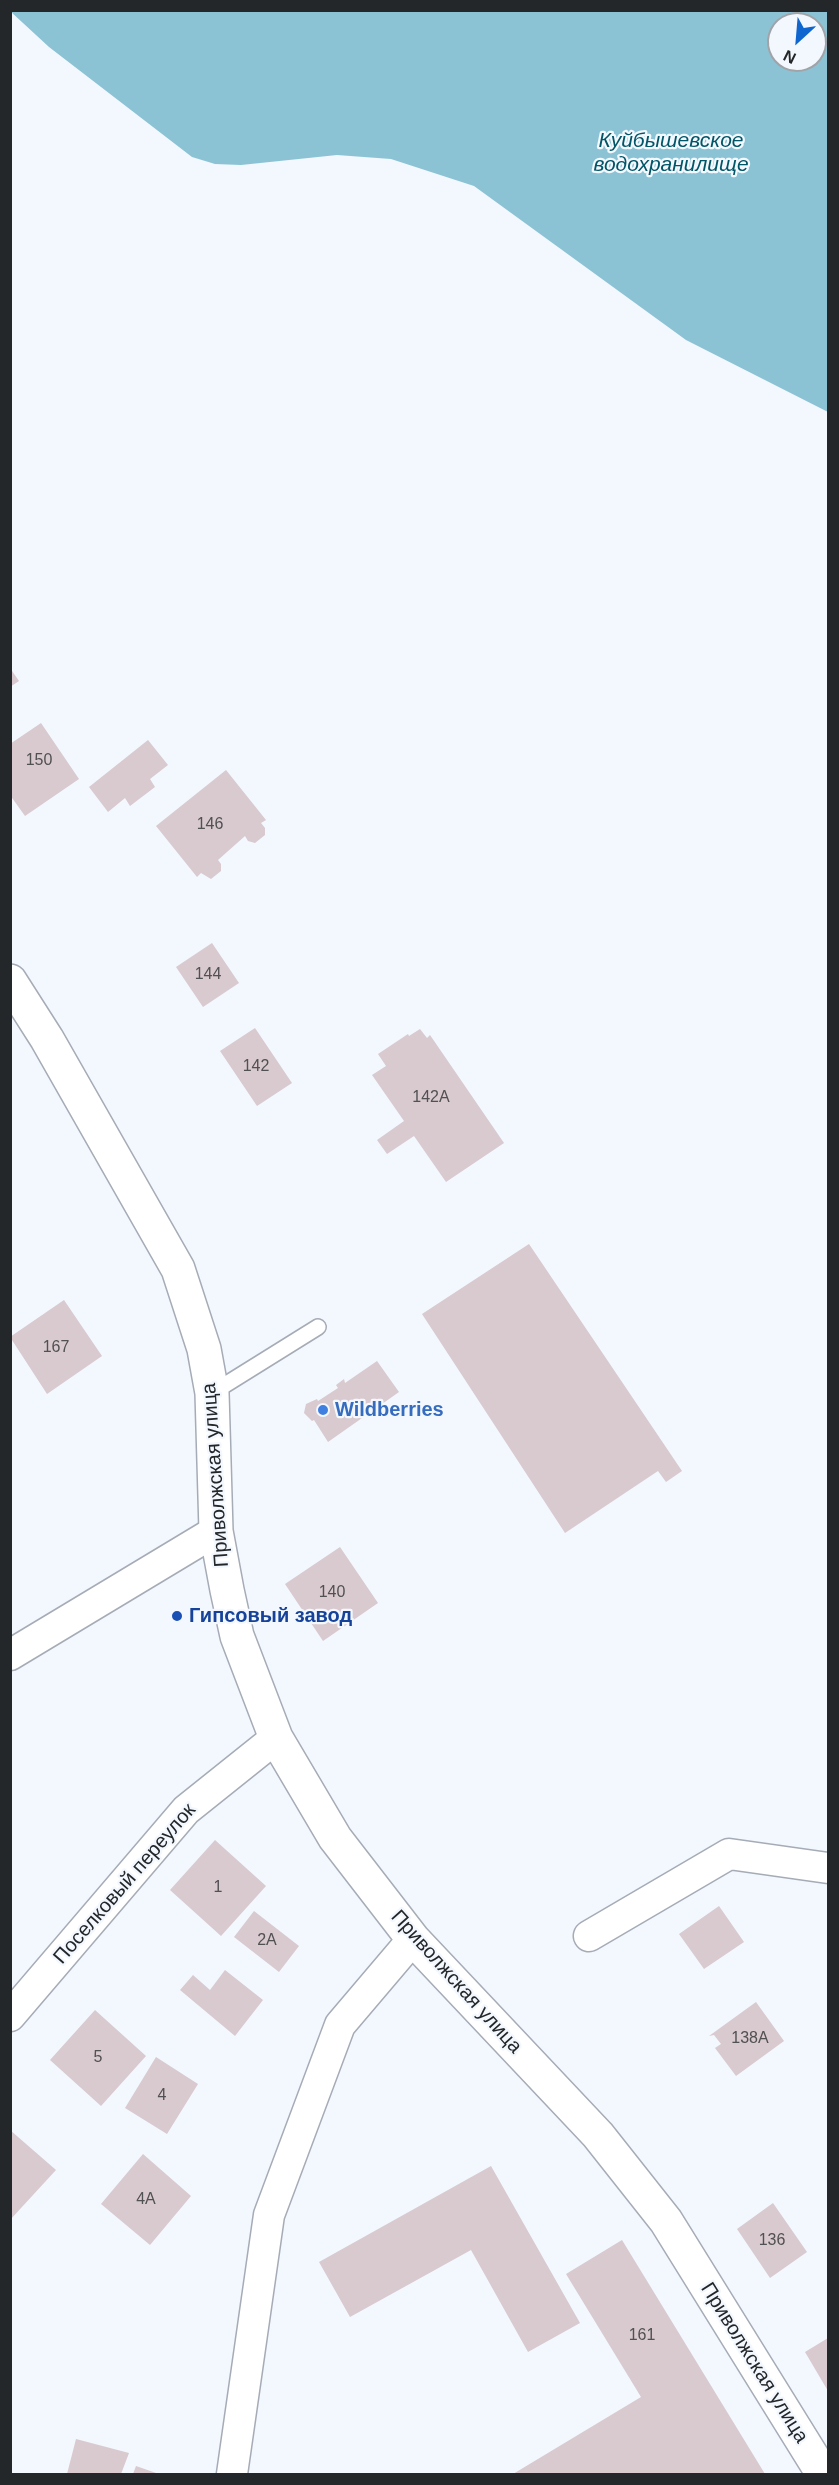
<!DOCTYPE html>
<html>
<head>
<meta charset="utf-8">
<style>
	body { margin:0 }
	#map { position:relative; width:839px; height:2485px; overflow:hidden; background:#f3f7fe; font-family:Arial,sans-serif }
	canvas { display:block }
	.frame { position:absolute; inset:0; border:12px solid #24272a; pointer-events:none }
	.north { position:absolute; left:767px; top:12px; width:60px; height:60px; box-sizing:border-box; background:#f3f7fe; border:2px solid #a0a4a9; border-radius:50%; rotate:206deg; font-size:16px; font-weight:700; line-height:24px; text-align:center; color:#24272a }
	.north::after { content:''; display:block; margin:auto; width:21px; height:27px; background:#0f66cf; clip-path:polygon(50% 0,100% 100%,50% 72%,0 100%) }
</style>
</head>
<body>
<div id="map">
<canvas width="839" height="2485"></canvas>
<div class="frame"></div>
<div class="north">N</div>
</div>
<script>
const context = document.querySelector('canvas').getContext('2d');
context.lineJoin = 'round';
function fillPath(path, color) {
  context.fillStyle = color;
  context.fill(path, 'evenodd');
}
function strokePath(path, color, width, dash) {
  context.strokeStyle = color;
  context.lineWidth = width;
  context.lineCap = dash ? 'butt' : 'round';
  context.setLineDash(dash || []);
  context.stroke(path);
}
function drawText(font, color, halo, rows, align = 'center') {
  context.font = font + ' Arial,sans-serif';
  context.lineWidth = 4.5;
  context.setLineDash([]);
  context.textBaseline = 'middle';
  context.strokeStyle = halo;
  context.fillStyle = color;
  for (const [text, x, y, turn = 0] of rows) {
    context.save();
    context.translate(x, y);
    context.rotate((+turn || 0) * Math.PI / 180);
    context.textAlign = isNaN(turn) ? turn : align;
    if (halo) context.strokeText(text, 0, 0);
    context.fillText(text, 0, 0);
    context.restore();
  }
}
fillPath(new Path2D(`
	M10 11H828V412L686 340 474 186 391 159 337 155 241 165 215 164 192 157 49 47ZM779 24H815V60H779Z`), '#8bc3d4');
fillPath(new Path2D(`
	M10 668 19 681 10 687Z
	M41 723 79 779 25 816 10 795V744Z
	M148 740 168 765 150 779 155 787 130 806 125 798 108 812 89 787Z
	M226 770 266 820 261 823 265 828V835L255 843 248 841 245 836 218 860 221 864V871L211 879 201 873 197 877 156 826Z
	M212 943 239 983 203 1007 176 967Z
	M255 1028 292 1083 257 1106 220 1051Z
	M420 1029 427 1038 430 1035 504 1143 446 1182 414 1136 387 1154 377 1140 404 1121 372 1075 386 1066 378 1054 408 1034 409 1036Z
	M529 1244 682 1471 666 1482 658 1471 565 1533 422 1314Z
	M64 1300 102 1356 47 1394 10 1337Z
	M377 1361 399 1392 328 1442 314 1420 312 1421 304 1413 306 1404 317 1399 318 1401 338 1388 336 1385 344 1379 345 1383Z
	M340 1547 378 1603 323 1641 285 1584Z
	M215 1840 266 1886 221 1936 170 1890Z
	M719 1906 744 1942 704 1969 679 1934Z
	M254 1911 299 1946 279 1972 234 1937Z
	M225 1970 263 2000 235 2036 180 1990 193 1975 210 1990Z
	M756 2002 784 2041 736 2076 715 2048 721 2044 714 2035 709 2036Z
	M95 2010 146 2056 101 2106 50 2060Z
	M156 2057 198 2084 167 2134 125 2108Z
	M10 2130 56 2170 10 2220Z
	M143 2154 191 2196 150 2245 101 2204Z
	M491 2166 580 2323 528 2352 471 2250 350 2317 319 2262Z
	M773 2203 807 2252 770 2278 737 2229Z
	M622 2240 765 2474H513L641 2397 566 2274Z
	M828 2338V2391L805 2352Z
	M76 2439 129 2453 121 2474H67Z
	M136 2466 159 2474H133Z`), '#d8cace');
const service = new Path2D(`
	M212 1393 318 1327`);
const minor = new Path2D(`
	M10 1655 216 1531
	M589 1936 729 1854 828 1868
	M10 2016 186 1810 276 1738
	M232 2474 269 2215 340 2025 413 1939`);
const secondary = new Path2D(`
	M10 981 47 1039 178 1269 204 1349 212 1393 216 1531 227 1590 237 1636 276 1738 335 1838 413 1939 598 2135 666 2221 823 2474`);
strokePath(service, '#a6acb6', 18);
strokePath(minor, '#a6acb6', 33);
strokePath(secondary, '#a6acb6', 36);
strokePath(service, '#fff', 15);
strokePath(minor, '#fff', 30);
strokePath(secondary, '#fff', 33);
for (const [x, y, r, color] of [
	[323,1410,6,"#3f7fe0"],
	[177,1616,6,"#1a4fb4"]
]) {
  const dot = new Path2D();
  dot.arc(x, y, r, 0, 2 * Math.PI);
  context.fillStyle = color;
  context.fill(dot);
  strokePath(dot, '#f3f7fe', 2);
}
drawText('16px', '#515053', null, [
	["150",39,761],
	["146",210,825],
	["144",208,975],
	["142",256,1067],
	["142А",431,1098],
	["167",56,1348],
	["140",332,1593],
	["1",218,1888],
	["2А",267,1941],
	["138А",750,2039],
	["5",98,2058],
	["4",162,2096],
	["4А",146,2200],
	["136",772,2241],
	["161",642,2336]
]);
drawText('bold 20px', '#366cbe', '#f3f7fe', [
	["Wildberries",335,1410]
], 'left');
drawText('20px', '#24272a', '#f3f7fe', [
	["Приволжская улица",216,1475,-94],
	["Поселковый переулок",125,1884,-49],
	["Приволжская улица",456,1982,48],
	["Приволжская улица",754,2363,58]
]);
drawText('bold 20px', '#164399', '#f3f7fe', [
	["Гипсовый завод",189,1616]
], 'left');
drawText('italic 21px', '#056', '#f3f7fe', [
	["Куйбышевское",671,141],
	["водохранилище",671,165]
]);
</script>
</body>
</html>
